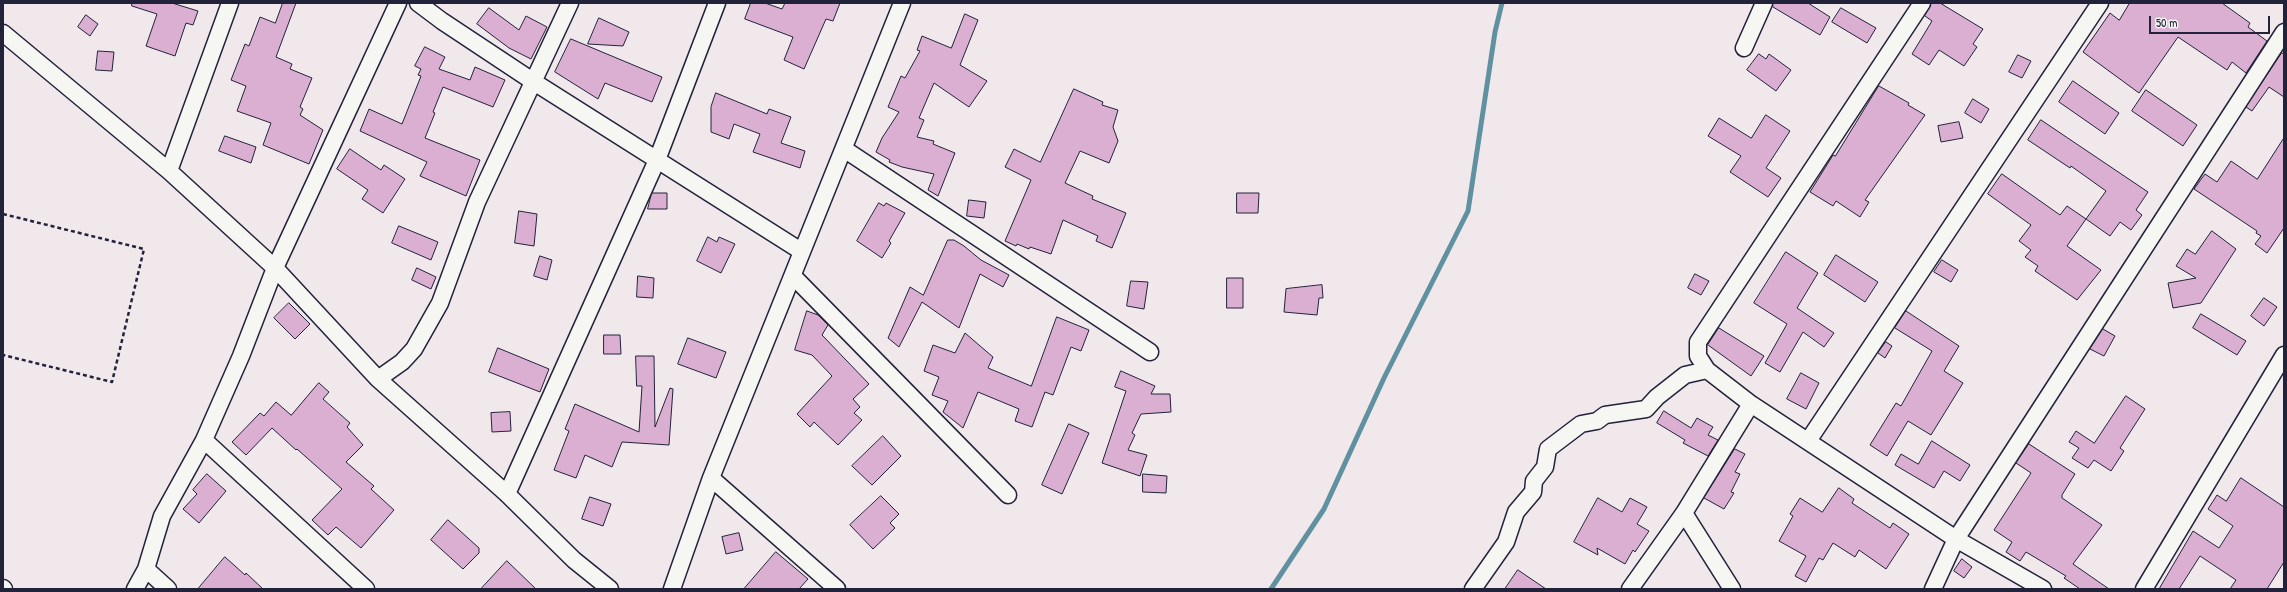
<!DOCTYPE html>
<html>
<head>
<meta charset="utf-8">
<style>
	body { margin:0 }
	#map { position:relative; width:2287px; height:592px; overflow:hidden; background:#f1e8ec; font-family:"Patrick Hand",sans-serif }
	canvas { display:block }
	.frame { position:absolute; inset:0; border:4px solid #22223b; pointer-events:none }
	.scale { position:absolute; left:2149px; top:16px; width:121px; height:18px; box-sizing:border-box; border:2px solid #22223b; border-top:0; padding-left:5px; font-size:12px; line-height:14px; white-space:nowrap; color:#22223b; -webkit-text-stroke:3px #f6f6f2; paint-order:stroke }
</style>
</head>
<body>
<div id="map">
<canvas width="2287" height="592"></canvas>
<div class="frame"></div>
<div class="scale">50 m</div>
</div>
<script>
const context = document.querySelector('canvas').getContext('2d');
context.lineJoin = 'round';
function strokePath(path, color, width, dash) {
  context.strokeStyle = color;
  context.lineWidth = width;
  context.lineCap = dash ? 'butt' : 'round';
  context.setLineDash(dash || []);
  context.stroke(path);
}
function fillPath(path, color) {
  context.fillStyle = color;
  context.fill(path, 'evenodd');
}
strokePath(new Path2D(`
	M1271 589 1324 509 1384 378 1468 211 1495 32 1502 3`), '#6091a0', 5);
const building = new Path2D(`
	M132 3H172L198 11 193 25 186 23 175 56 146 46 157 14 132 6Z
	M283 3H296L276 57 292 64 290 69 312 78 300 107 303 109 300 115 323 130 309 164 263 145 271 123 237 111 246 86 231 80 245 44 249 46 260 17 275 23Z
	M751 3H765L782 9 785 3H840L833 21 826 19 804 69 784 60 793 37 745 19Z
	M1773 3H1808L1830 17 1820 35 1773 7Z
	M1931 3H1940L1983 29 1973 44 1977 47 1964 66 1939 50 1929 65 1912 54 1932 21 1925 16Z
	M2130 3H2222L2250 23 2248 27 2267 41 2246 73 2232 62 2227 70 2178 37 2139 93 2083 52 2110 13 2119 20Z
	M489 8 519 30 526 16 547 27 531 59 509 48 477 24Z
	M1841 8 1876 28 1867 43 1832 22Z
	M965 14 978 20 960 65 987 81 969 107 934 83 919 118 924 120 917 137 934 141 933 144 955 153 938 196 928 190 934 174 902 167 889 162 890 160 876 152 882 138 899 112 888 107 901 76 905 78 920 51 917 50 922 36 951 48Z
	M86 15 98 24 90 36 78 27Z
	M599 18 629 32 623 46 588 44Z
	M571 39 662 77 652 102 605 83 598 99 555 72Z
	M425 47 445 57 439 69 470 80 475 67 505 80 493 107 443 87 433 112 435 113 425 138 480 160 466 196 420 176 427 162 360 131 369 109 402 124 421 76 418 75 421 69 415 66Z
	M98 51 114 52 112 71 96 70Z
	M2282 53 2284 54V97L2269 87 2252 111 2246 107Z
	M1759 54 1766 59 1769 54 1791 70 1776 91 1747 70Z
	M2018 55 2031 61 2022 78 2009 72Z
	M2073 81 2119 113 2105 134 2059 102Z
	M1879 86 1909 103 1908 105 1925 115 1865 200 1869 202 1860 217 1836 201 1833 206 1810 192 1833 155 1835 156Z
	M1074 89 1103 102 1102 105 1118 110 1113 127 1118 141 1109 163 1080 151 1065 183 1093 196 1092 199 1126 213 1112 248 1096 241 1098 236 1063 220 1051 254 1030 247 1029 249 1017 244 1016 246 1005 241 1031 180 1005 167 1014 149 1040 162Z
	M2146 90 2197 125 2183 146 2132 111Z
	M716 93 767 114 769 109 791 117 781 143 805 151 800 168 753 152 760 134 734 124 729 139 711 132V107Z
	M1973 99 1989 109 1981 123 1965 113Z
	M1766 115 1790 131 1766 168 1781 178 1768 197 1730 172 1741 156 1708 136 1719 118 1751 138Z
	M2041 120 2148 192 2136 210 2142 215 2131 230 2120 222 2110 236 2086 219 2106 191 2071 166 2070 168 2028 140Z
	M1959 122 1963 138 1941 142 1938 126Z
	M225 136 256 147 251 163 219 151Z
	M2284 138V228L2267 253 2255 244 2261 236 2256 233 2257 231 2194 189 2205 174 2217 182 2231 161 2257 179Z
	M350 149 381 170 384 165 405 179 383 213 362 199 368 190 337 169Z
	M2002 174 2060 215 2067 206 2086 219 2067 246 2101 270 2077 300 2035 271 2038 266 2025 257 2031 250 2019 241 2031 225 1988 194Z
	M652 193H667V209H648Z
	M1237 193H1259L1258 213H1237Z
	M969 200 986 202 984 218 967 216Z
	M879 203 884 206 886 203 905 213 889 241 891 243 882 258 857 241Z
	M519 211 537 214 534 246 515 243Z
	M399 226 438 242 431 260 392 243Z
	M2212 231 2236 249 2201 303 2173 308 2168 283 2196 278 2176 266 2187 249 2195 254Z
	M708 237 717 242 719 237 735 244 721 273 697 261Z
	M948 240H954L964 246 981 260 1009 275 1003 287 980 274 959 328 922 302 899 347 888 338 910 287 923 295Z
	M1786 252 1818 273 1797 308 1834 333 1824 347 1803 332 1780 372 1765 363 1787 324 1754 303Z
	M1836 255 1878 282 1865 302 1824 275Z
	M540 256 552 260 547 280 534 276Z
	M1942 260 1958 270 1951 282 1934 272Z
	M417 268 436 277 431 289 412 280Z
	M1695 274 1709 281 1701 295 1688 288Z
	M638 276 654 278 653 298 637 297Z
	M1227 278H1243V308H1227Z
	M1131 281 1148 282 1144 309 1127 306Z
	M1322 285 1323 298H1319L1317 315 1284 312 1286 289Z
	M2264 298 2277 307 2264 326 2251 316Z
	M289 303 310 324 295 339 274 318Z
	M807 311 818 315 828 325 822 335 869 384 853 399 860 407 854 413 862 420 838 445 814 422 810 427 797 414 832 376 812 355 795 350Z
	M1906 311 1959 346 1944 371 1963 383 1931 435 1908 421 1887 456 1870 445 1896 403 1901 406 1932 351 1895 328Z
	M2201 314 2246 341 2237 355 2193 328Z
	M1057 317 1089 330 1081 351 1071 347 1053 395 1045 392 1032 427 1015 421 1019 409 978 392 963 428 943 412 948 401 932 395 939 377 924 371 933 345 955 353 965 333 993 357 988 368 1031 386Z
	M1719 328 1764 356 1751 376 1708 345Z
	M2103 329 2115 336 2104 356 2090 349Z
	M604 335H620L621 354H604Z
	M688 338 726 352 716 378 678 364Z
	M1886 342 1892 346 1885 358 1878 353Z
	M498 348 549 369 540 392 489 372Z
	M636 356H654L655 427 670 388 673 389 669 445 622 442 612 467 585 455 576 478 554 470 569 431 565 429 575 404 639 432 642 386H637Z
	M1121 371 1155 386 1151 394H1170L1171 412 1141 414 1132 433 1135 435 1128 450 1147 455 1140 476 1102 463 1126 391 1115 387Z
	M1801 373 1819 383 1806 409 1787 399Z
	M319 383 329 392 323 399 350 423 347 427 363 445 346 462 374 486 371 489 394 510 361 548 336 527 328 535 312 520 342 489 297 449 296 450 272 428 246 455 232 442 260 413 264 416 276 402 291 415Z
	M2126 396 2145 409 2120 448 2124 451 2111 471 2094 460 2088 468 2072 458 2079 448 2069 442 2076 431 2094 443Z
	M1664 411 1691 428 1697 418 1713 427 1708 435 1718 440 1708 456 1683 443 1685 440 1657 423Z
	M510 412 511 431 492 432 491 413Z
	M1069 424 1089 433 1062 494 1042 485Z
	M883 436 901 456 872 485 852 466Z
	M1932 441 1970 465 1960 481 1944 471 1934 488 1895 465 1901 454 1918 464Z
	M2029 444 2075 474 2062 495V498L2102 525 2073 564 2109 589H2080L2064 578 2066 576 2026 552 2020 561 2006 552 2012 542 1994 530 2031 473 2016 463Z
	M1735 449 1745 454 1735 472 1740 474 1731 492 1734 493 1724 509 1704 498Z
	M207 474 226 491 199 523 183 509 197 494 193 490Z
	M1143 474 1167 476 1166 493 1143 492Z
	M2241 478 2284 507V562L2267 589H2230L2236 580 2200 556 2179 589H2159L2193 531 2219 548 2233 526 2208 509 2217 495 2226 501Z
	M1839 488 1854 499 1852 503 1890 528 1893 523 1909 534 1886 569 1859 550 1855 557 1833 543 1823 560 1819 558 1806 582 1795 576 1806 556 1779 541 1793 516 1790 514 1800 498 1822 512Z
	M881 496 899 514 890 523 895 528 873 549 850 525Z
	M590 497 611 504 603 526 582 519Z
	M1598 498 1622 512 1630 498 1647 507 1637 524 1649 531 1635 552 1633 550 1625 564 1597 548 1598 555 1574 542Z
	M448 520 479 548V553L463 569 431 540Z
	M739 533 743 550 726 554 722 537Z
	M776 552 808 579 799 589H744Z
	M225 557 245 575 246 573 263 589H198Z
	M1962 559 1972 567 1964 578 1954 571Z
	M507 561 536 589H481Z
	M1518 570 1546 589H1505Z`);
fillPath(building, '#dbafd2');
strokePath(building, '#22223b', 1);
const minor = new Path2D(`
	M418 3 442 21 534 82 801 251
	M1922 3 1698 342V356L1707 370 1751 404 1956 539 2043 589
	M3 33 169 171 275 268 378 379 507 494 574 560 610 589
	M1744 48 1764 3
	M844 149 1150 352
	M169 171 230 3
	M793 276 1008 495
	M378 379 402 362 414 349 440 303 477 202 570 3
	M204 440 366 589
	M1808 441 2100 3
	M711 478 837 589
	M507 494 657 160 717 3
	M1684 513 1732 589
	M146 569 168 589
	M3 588 4 589
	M135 589 146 569 162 516 204 440 241 356 275 268 398 3
	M672 589 711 478 902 3
	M1473 589 1506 542 1516 512 1533 492 1534 481 1545 467 1548 449 1581 424 1597 421 1605 415 1646 409 1657 397 1685 375 1707 370
	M1630 589 1684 513 1751 404
	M1933 589 1956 539 2284 32
	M2144 589 2284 355`);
strokePath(minor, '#22223b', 19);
strokePath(new Path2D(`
	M3 214 144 249 112 382 3 355`), '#22223b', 2.5, [4, 3]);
strokePath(minor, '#f6f6f2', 16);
</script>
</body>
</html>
